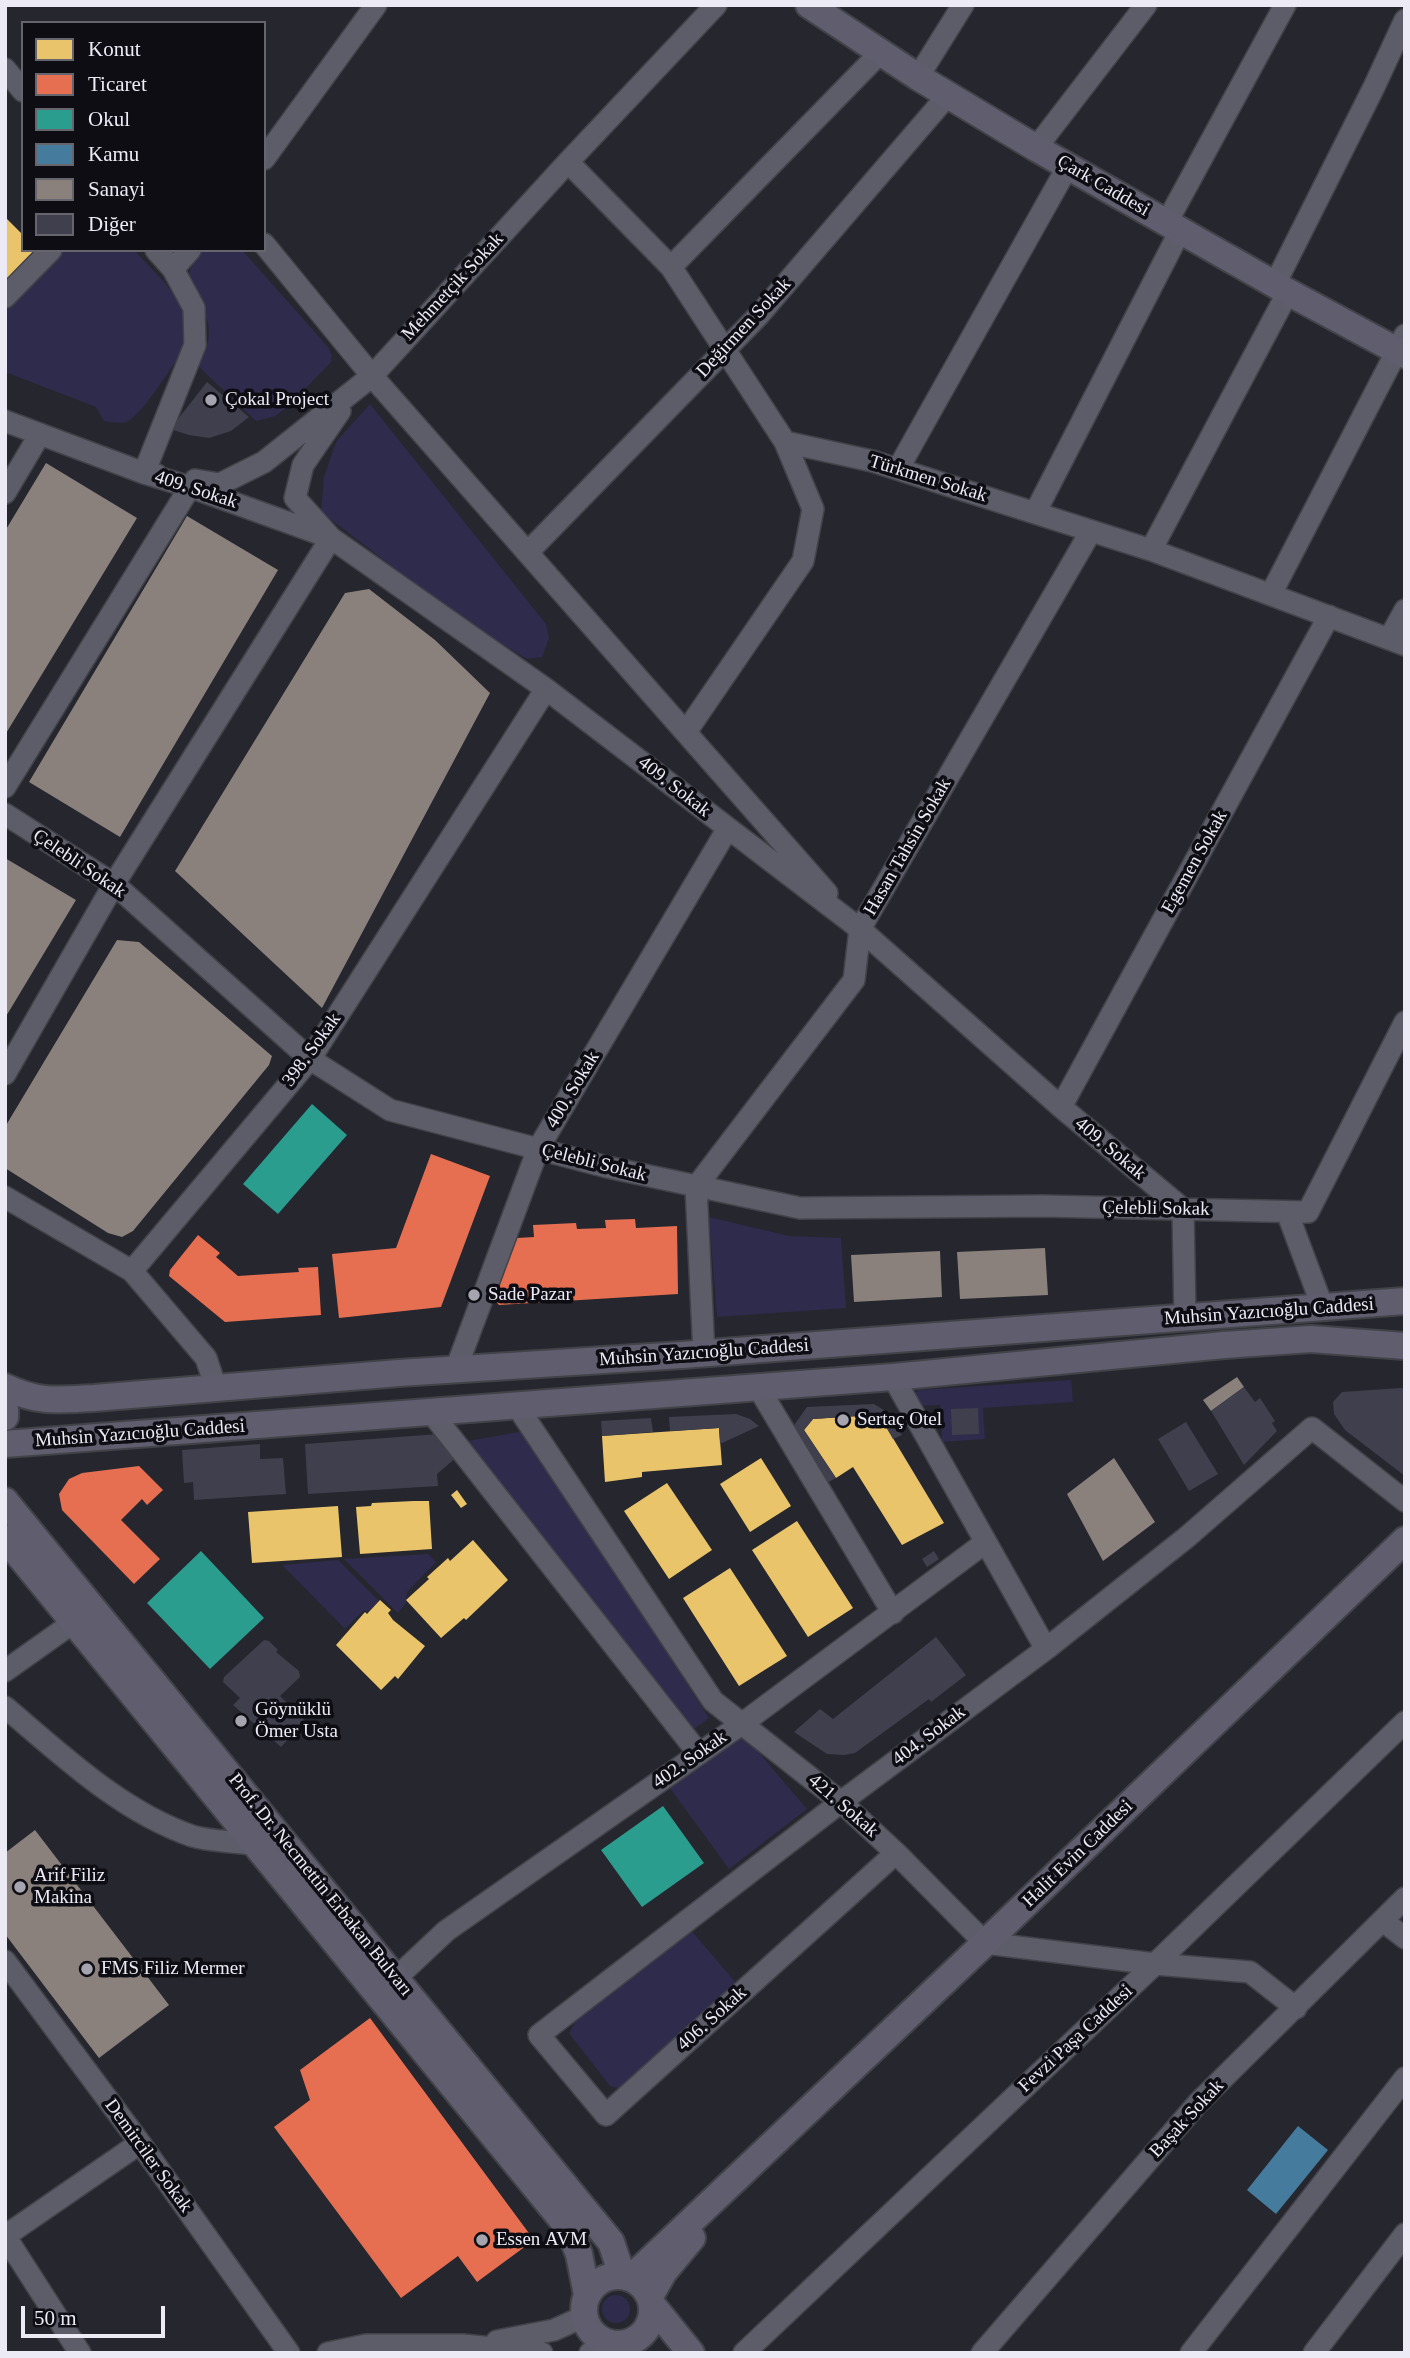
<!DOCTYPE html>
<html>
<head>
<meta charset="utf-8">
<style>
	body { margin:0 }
	#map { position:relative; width:1410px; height:2358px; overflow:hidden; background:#26262e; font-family:Georgia,serif }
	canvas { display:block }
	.frame { position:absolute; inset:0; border:7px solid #ebeaf5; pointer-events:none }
	.legend { position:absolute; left:21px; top:21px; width:245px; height:231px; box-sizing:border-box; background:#0d0d13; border:2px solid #66656d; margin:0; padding:9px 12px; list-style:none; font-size:21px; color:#ebeaf5 }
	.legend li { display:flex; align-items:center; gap:14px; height:35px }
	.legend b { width:35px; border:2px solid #66656d }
	.scale { position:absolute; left:21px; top:2306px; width:144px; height:32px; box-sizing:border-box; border:4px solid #ebeaf5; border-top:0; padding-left:9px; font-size:21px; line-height:24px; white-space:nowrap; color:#ebeaf5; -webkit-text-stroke:5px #0d0d13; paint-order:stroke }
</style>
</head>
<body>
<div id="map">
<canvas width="1410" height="2358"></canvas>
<div class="frame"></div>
<ul class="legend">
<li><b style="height:19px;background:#e9c46a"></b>Konut</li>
<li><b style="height:19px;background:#e76f51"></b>Ticaret</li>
<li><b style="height:19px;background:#2a9d8f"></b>Okul</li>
<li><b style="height:19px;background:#457b9d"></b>Kamu</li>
<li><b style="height:19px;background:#8a817c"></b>Sanayi</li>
<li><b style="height:19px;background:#403f4d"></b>Diğer</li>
</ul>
<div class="scale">50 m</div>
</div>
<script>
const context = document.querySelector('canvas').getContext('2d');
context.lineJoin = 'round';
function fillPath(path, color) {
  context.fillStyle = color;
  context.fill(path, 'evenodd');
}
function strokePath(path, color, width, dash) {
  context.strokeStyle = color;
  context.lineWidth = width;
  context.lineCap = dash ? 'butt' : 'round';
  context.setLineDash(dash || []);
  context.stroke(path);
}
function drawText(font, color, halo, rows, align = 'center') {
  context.font = font + ' Georgia,serif';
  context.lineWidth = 7;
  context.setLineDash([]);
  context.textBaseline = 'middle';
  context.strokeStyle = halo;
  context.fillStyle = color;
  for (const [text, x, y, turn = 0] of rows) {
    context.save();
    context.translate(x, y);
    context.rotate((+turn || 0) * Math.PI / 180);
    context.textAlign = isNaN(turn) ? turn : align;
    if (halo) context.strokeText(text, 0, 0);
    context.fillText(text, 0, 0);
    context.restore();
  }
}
fillPath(new Path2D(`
	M62 250H134C159 277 200 310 182 352 171 367 142 416 126 422 119 424 111 422 104 421L96 407 5 372V309Z
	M198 250H242L328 347 332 355 331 362 289 406 275 416 256 421 199 367C205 352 211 340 208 323 201 291 176 288 198 250Z
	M370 404 546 624 549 638 542 657 527 659 461 619 321 512 324 477 336 442Z
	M709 1217 789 1236 841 1238 846 1308 717 1317Z
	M1071 1380 1073 1402 983 1408 985 1439 942 1442 940 1405 916 1406 912 1396 918 1390Z
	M524 1431 709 1718 691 1731 463 1442Z
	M428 1554 436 1562 407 1592 406 1603 398 1613 344 1559Z
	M338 1560 379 1601 368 1612 364 1610 345 1629 282 1565Z
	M743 1734 807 1809 729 1869 667 1784Z
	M690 1929 738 1985 629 2084 618 2088 610 2086 569 2033 577 2019Z
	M602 2309a14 14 0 1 1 28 0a14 14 0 1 1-28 0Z`), '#2e2b4c');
fillPath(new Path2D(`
	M5 217 23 235V250H38L5 288Z
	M873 1415 882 1420 944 1523 902 1545 853 1467 836 1478 804 1430 813 1419Z
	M719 1428 722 1465 642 1472V1477L605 1482 602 1436Z
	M761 1458 791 1506 750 1532 720 1484Z
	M667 1483 712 1550 669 1579 624 1511Z
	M457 1490 467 1504 461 1508 451 1495Z
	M414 1501H429L432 1549 360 1554 356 1507 371 1506 372 1503Z
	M338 1506 342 1557 252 1563 248 1512Z
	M797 1521 853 1608 808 1637 752 1550Z
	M473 1540 508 1580 466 1620 464 1618 441 1638 406 1600 429 1579 427 1577 448 1558 450 1561Z
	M730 1568 787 1656 739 1686 683 1598Z
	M380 1600 391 1610 388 1613 393 1620 425 1646 398 1679 395 1676 381 1690 336 1645 365 1612 367 1614Z`), '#e9c46a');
fillPath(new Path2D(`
	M431 1154 490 1176 441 1307 339 1318 332 1254 396 1248Z
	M635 1219 636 1228 677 1226 678 1294 499 1305 493 1298 517 1238 534 1237 533 1225 576 1223 577 1229 606 1228 605 1220Z
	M198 1235 220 1253 216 1257 238 1276 299 1272 298 1268 318 1267 321 1315 225 1322 169 1276 170 1270Z
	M139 1466 163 1490 147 1505 142 1499 121 1520 160 1559 134 1584 62 1510 59 1494 69 1479 82 1473Z
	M370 2018 534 2240 477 2282 458 2256 401 2298 274 2127 310 2100 300 2070Z`), '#e76f51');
fillPath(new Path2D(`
	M312 1104 347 1135 278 1214 243 1184Z
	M201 1551 264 1618 210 1669 147 1603Z
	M663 1806 704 1863 642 1907 601 1850Z`), '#2a9d8f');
fillPath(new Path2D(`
	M1298 2126 1328 2150 1276 2214 1247 2190Z`), '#457b9d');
fillPath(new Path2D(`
	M46 463 137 518 5 735V531Z
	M187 516 278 570 120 837 29 782Z
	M369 589 435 640 490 693 322 1008 175 871 345 593Z
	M5 858 76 900 5 1018Z
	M117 940 139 942 272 1056 269 1065 133 1231 122 1237 108 1233 5 1168V1127Z
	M1045 1248 1048 1295 960 1299 957 1252Z
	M940 1251 942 1297 854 1302 851 1255Z
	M1237 1377 1244 1387 1211 1411 1203 1400Z
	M1114 1458 1155 1522 1103 1561 1067 1494Z
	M35 1830 169 2005 99 2058 5 1934V1853Z`), '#8a817c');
fillPath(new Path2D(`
	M207 382 249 417 231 431 209 438 189 435 170 429Z
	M1244 1387 1255 1402 1260 1398 1275 1421 1272 1423 1277 1431 1244 1465 1211 1411Z
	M1401 1388 1405 1389V1476L1345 1430 1334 1414 1333 1402 1342 1392Z
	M874 1404 890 1414 902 1435 893 1439 882 1420 873 1415 813 1419 804 1430 836 1478 825 1484 792 1428 807 1407Z
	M978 1408 979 1434 952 1435 951 1409Z
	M736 1414 750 1419 759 1426 720 1444 719 1428 670 1431 669 1417Z
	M651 1418 653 1432 602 1436 601 1421Z
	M1186 1422 1218 1474 1189 1491 1158 1439Z
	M439 1434 458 1456 437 1474 438 1486 308 1494 305 1444Z
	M260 1444V1459L283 1458 286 1494 194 1500 193 1482 184 1483 182 1450Z
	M934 1551 939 1559 927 1567 922 1559Z
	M936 1637 966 1675 931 1702 929 1699 855 1753 844 1755 827 1754 794 1732 820 1709 833 1719Z
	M264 1640 269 1641 278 1650 276 1652 299 1671 300 1677 280 1696 305 1721 281 1747 233 1705 240 1698 223 1682 224 1677Z`), '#403f4d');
const minor = new Path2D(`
	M5 69 23 91
	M918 77 963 5
	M1036 148 1146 5
	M264 159 376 5
	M568 162 671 267 785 442 872 461 1151 550 1405 645
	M1167 222 1285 5
	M264 244 372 376 827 893
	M156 250 173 269 194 308 195 345 144 473 157 475
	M671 267 881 52
	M173 269 190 250
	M1275 284 1374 87 1405 20
	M5 297 51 250
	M5 421 144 473 190 487 331 538 546 689 860 929 1061 1107 1183 1209 1185 1318
	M898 469 1068 166
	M195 480 220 484 264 462 372 376 568 162 716 5
	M5 493 40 434
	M1035 513 1181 229
	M1151 550 1288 292
	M528 552 759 315 948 95
	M1271 594 1405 335
	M1389 639 1405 610
	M686 732 803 561 813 509 785 442
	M5 787 190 487
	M5 814 114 884 310 1059 390 1110 607 1167 800 1208 1043 1206 1308 1212 1405 1022
	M5 1074 114 884 331 538 295 498 303 465 340 411
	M1061 1107 1329 616
	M5 1197 132 1271
	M1287 1212 1323 1308
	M704 1354 696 1187 854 980 860 929 1091 531
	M456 1369 538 1149 728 828
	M893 1377 1046 1649
	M758 1387 893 1613
	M216 1388 206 1358 132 1271 310 1059 546 689
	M517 1406 713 1701 841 1802 896 1853 985 1943 1155 1964 1250 1972 1296 2008
	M431 1412 699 1754
	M5 1671 74 1622
	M5 1707C62 1755 120 1811 192 1836 212 1842 236 1841 256 1845
	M896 1853 606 2115 539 2035 841 1802 1046 1649 1187 1537 1312 1428 1405 1501
	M1383 1921 1405 1938
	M5 1961 140 2143 289 2353
	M396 1978 446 1931 743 1723 986 1542
	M5 2236 140 2143
	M5 2236 80 2353
	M497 2341 554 2330 585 2316
	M328 2353 366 2345H463L542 2353
	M590 2353 606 2341
	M744 2353 1155 1964 1405 1722
	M982 2353 1198 2103 1405 1898
	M1191 2353 1405 2078
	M1314 2353 1405 2234`);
const major = new Path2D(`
	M809 5 918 77 1036 148 1288 292 1405 355
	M5 1387C39 1403 57 1400 94 1398L399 1373 682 1355 1405 1301
	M5 1410V1417
	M5 1444 893 1377 1224 1345 1311 1339 1405 1346
	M5 1501 611 2242 622 2275
	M5 1538 568 2227 579 2254 587 2295
	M584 2310a34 34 0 1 1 68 0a34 34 0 1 1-68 0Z
	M631 2278 985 1943 1405 1540
	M650 2296 663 2273 692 2238
	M653 2306 691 2353`);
strokePath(minor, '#424249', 24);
strokePath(major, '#424249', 30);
strokePath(minor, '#5d5d6a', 21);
strokePath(major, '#5f5d6e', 26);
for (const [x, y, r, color] of [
	[211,400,7,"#a6a5af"],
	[474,1295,7,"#a6a5af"],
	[843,1420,7,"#a6a5af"],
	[241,1721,7,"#a6a5af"],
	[20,1887,7,"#a6a5af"],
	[87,1969,7,"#a6a5af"],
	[482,2240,7,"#a6a5af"]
]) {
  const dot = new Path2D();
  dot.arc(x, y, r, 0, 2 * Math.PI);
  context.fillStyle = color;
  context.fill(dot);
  strokePath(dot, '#0d0d13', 2.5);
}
drawText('19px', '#ebeaf5', '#0d0d13', [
	["Çark Caddesi",1103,186,30],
	["Mehmetçik Sokak",453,287,-47],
	["Değirmen Sokak",744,328,-47],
	["Türkmen Sokak",928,479,17],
	["409. Sokak",196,490,18],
	["409. Sokak",674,787,38],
	["Hasan Tahsin Sokak",908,847,-60],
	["Egemen Sokak",1195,862,-61],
	["Çelebli Sokak",79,864,34],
	["398. Sokak",312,1050,-54],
	["400. Sokak",573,1090,-59],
	["409. Sokak",1110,1149,40],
	["Çelebli Sokak",594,1163,14],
	["Çelebli Sokak",1156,1209,1],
	["Muhsin Yazıcıoğlu Caddesi",1269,1312,-4],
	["Muhsin Yazıcıoğlu Caddesi",704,1353,-4],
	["Muhsin Yazıcıoğlu Caddesi",140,1434,-4],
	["404. Sokak",929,1736,-37],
	["402. Sokak",690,1760,-35],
	["421. Sokak",843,1806,41],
	["Halit Evin Caddesi",1078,1854,-44],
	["Prof. Dr. Necmettin Erbakan Bulvarı",320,1885,51],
	["406. Sokak",712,2019,-42],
	["Fevzi Paşa Caddesi",1076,2039,-43],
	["Başak Sokak",1187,2119,-47],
	["Demirciler Sokak",148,2156,54]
]);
drawText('19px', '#ebeaf5', '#0d0d13', [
	["Çokal Project",225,400],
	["Sade Pazar",488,1295],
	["Sertaç Otel",857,1420],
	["Göynüklü",255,1710],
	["Ömer Usta",255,1732],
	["Arif Filiz",34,1876],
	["Makina",34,1898],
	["FMS Filiz Mermer",101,1969],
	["Essen AVM",496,2240]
], 'left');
</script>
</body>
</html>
